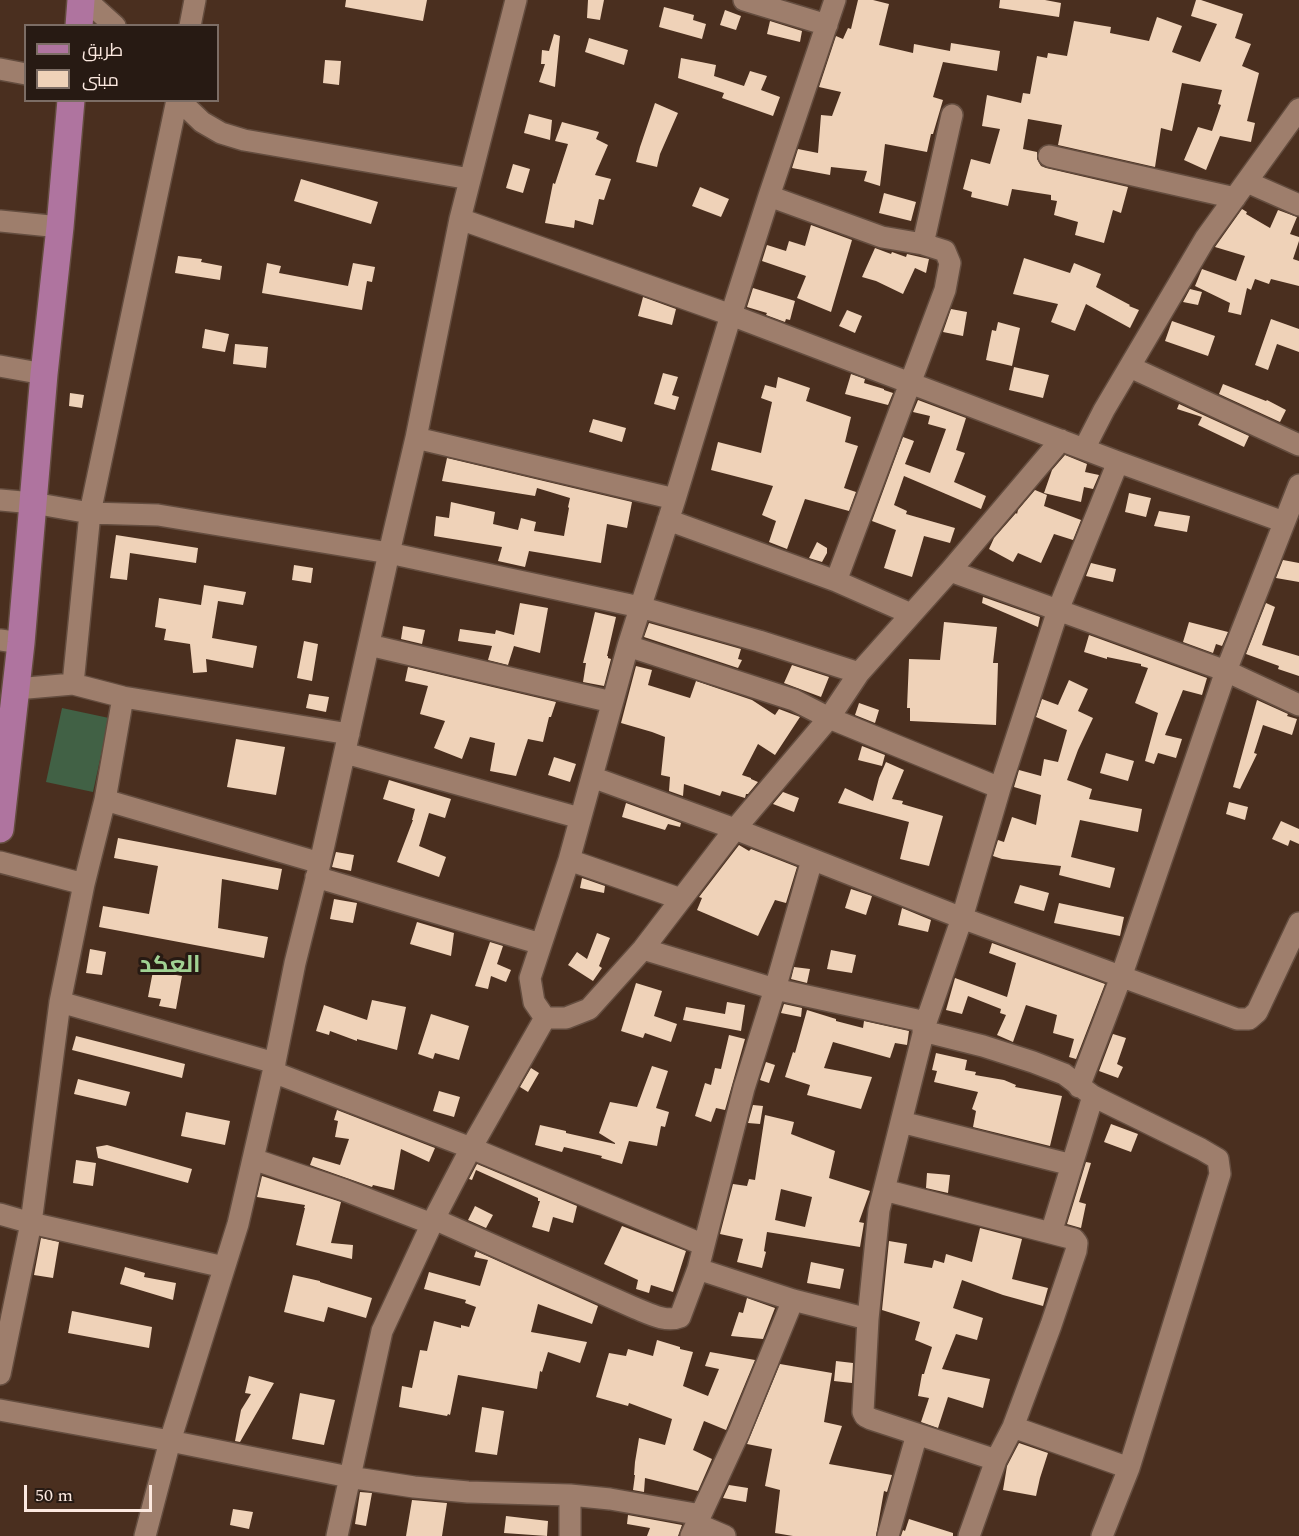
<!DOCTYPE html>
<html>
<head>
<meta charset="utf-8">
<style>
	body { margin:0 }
	#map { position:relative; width:1299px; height:1536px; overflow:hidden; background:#4a2f1f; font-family:Spectral,Cairo,serif }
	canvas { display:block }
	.legend { position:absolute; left:24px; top:24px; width:195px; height:78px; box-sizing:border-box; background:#271a13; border:2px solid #7c6d65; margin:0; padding:8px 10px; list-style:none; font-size:18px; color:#fce9e0 }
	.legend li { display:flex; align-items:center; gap:12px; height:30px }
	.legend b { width:30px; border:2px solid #7c6d65 }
	.scale { position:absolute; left:24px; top:1485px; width:128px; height:27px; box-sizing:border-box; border:3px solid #fce9e0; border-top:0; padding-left:8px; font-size:18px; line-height:21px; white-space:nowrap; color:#fce9e0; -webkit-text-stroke:4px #271a13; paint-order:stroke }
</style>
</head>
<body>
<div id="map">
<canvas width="1299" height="1536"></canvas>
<ul class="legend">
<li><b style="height:8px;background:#af749f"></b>طريق</li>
<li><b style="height:16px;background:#efd2b8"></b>مبنى</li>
</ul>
<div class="scale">50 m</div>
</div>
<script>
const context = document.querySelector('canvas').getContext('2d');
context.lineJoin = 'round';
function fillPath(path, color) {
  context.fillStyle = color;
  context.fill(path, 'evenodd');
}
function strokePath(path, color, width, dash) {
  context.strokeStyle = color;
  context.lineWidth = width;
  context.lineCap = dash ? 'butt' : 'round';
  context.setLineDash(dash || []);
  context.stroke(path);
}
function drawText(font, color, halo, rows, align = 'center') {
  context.font = font + ' Spectral,Cairo,serif';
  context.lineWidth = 6;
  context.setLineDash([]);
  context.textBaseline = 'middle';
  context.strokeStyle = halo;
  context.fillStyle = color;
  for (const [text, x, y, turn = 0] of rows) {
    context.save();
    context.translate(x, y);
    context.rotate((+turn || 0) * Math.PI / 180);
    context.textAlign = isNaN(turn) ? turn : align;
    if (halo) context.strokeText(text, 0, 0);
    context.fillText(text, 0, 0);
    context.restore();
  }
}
fillPath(new Path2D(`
	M62 708 109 718 93 792 46 782Z`), '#416145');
fillPath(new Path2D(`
	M346 0H427L423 21 345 7Z
	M588 0H604L600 20 587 18Z
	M858 0H873L889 4 879 45 913 53 914 44 950 51 951 43 1000 51 997 71 943 62 933 97 943 100 933 134H931L927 152 885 144 880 186 864 181 867 171 831 167 830 175 792 168 798 149 818 153 821 115 832 116 841 92 819 87 836 36 843 39 848 28 851 29Z
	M1000 0H1045L1061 3 1059 17 999 8Z
	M1196 0H1201L1243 14 1235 38 1251 44 1242 66 1259 73 1247 121 1255 123 1251 142 1220 136 1206 170 1184 160 1198 127 1212 131 1221 105 1218 104 1222 90 1182 83 1172 131 1161 128 1155 167 1058 145 1062 125 1028 119 1023 149 1037 152V159L1041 166 1046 168 1128 187 1121 213 1113 210 1104 243 1075 235 1078 222 1054 215 1057 201 1051 200V195L1012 189 1008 206 971 197 972 192 963 189 971 159 990 164 1000 129 982 126 987 95 1021 103 1023 93 1030 94 1037 56 1047 58 1048 53 1067 56 1074 21 1111 27 1110 33 1149 41 1157 17 1182 26 1172 52 1200 62 1217 24 1191 16Z
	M664 7 694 15 693 20 706 24 702 39 659 27Z
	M725 10 741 16 736 30 720 25Z
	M770 21 802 31 800 42 767 34Z
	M554 34 560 36 555 87 539 82 545 64H541L542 50 549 51Z
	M589 38 628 50 624 65 585 52Z
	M681 58 716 65 714 76 744 86 750 71 767 76 761 90 780 97 773 116 722 98 724 93 678 78Z
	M325 60 341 61 339 85 323 83Z
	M655 103 678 113 660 154 657 167 636 162 640 147Z
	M529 114 552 120 550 140 524 133Z
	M562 122 599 132 596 139 608 145 595 175 611 179 604 200 599 199 593 225 575 220 574 228 545 223 553 183 555 184 568 144 555 141Z
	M513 164 530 169 523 193 506 188Z
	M301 179 378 202 371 224 294 201Z
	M700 187 729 199 721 217 692 206Z
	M884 193 916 202 911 221 879 213Z
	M1242 209 1247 212 1246 214 1270 228 1278 210 1297 217 1290 234 1299 237V241L1293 259 1299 261V286L1271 279 1269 284 1255 279 1251 290 1247 288 1241 315 1228 312 1230 303 1195 286 1202 269 1236 281 1245 256 1215 247Z
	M811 225 852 240 831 312 797 298 806 276 762 261 767 245 786 251 789 241 805 246Z
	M875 248 891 254 892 252 906 257 907 254 929 259 926 273 915 268 903 294 876 281 862 277Z
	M178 256 202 259 201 262 222 266 220 280 175 273Z
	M1024 258 1070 273 1074 263 1101 274 1096 287 1130 305 1129 306 1139 310 1130 328 1086 304 1075 331 1051 322 1058 304 1013 294Z
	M267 263 281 266 279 273 348 286 353 263 375 267 372 282 367 281 362 310 262 293Z
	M753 288 795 301 790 320 786 319 785 322 766 315 767 313 747 307Z
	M1190 289 1202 292 1198 305 1183 302Z
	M643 297 676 309 672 325 638 316Z
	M951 309 967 312 963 336 943 332Z
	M847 310 862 316 855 333 839 326Z
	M1271 319 1299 329V352L1277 344 1268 370 1255 365Z
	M1172 321 1215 336 1208 356 1165 341Z
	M998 322 1020 328 1012 366 986 360 992 330 996 331Z
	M205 329 229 334 225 352 202 348Z
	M235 344 268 347 266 368 233 364Z
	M1014 367 1049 375 1043 398 1009 390Z
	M663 373 678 377 672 395 679 397 675 410 654 404Z
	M851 374 865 379 864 383 884 389V390L893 393 888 405 845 394Z
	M778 377 810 388 806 401 851 417 845 442 858 446 844 488 856 492 849 511 805 499 787 549 769 542 776 521 762 515 773 486 711 470 718 442 761 453 772 402 761 398 765 385 776 388Z
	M1223 384 1266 401 1267 400 1286 410 1280 422 1219 394Z
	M70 393 84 395 82 408 69 406Z
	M918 400 966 418 956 450 965 453 954 482 986 496 981 509 904 476 894 505 907 511 906 514 955 528 950 543 924 536 912 577 884 568 896 530 872 521 903 437 914 441 905 464 930 473 946 429 928 424 930 416 913 412Z
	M1179 404 1249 436 1244 447 1198 425 1202 417 1177 409Z
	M593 419 626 428 622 442 589 432Z
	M1065 455 1087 464 1085 472 1099 475 1093 489 1084 487 1081 502 1044 493 1052 470Z
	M447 458 632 502 627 528 607 524 601 563 529 551 525 567 498 561 502 547 434 536 436 516 449 518 451 502 495 512 493 524 518 530 521 518 536 522 534 531 564 536 569 508 568 507 570 498 537 488 535 496 442 481Z
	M1035 490 1047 495 1044 506 1081 520 1073 540 1054 534 1041 563 1018 553 1013 562 989 549 994 538 1016 513 1017 514 1018 510Z
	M1129 493 1151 498 1146 517 1125 512Z
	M1159 511 1190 516 1187 532 1154 526Z
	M116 535 198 548 196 563 130 553 127 580 110 578Z
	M817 542 827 548V553L822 562 809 558Z
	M1283 560 1299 563V582L1276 578Z
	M1091 563 1116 569 1113 582 1086 576Z
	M294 565 313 568 311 583 292 580Z
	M204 585 246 592 243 605 218 601 212 638 257 646 253 668 206 659 207 672 193 673 190 644 164 640 166 629 155 627 159 598 201 605Z
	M983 597 1040 617 1038 627 982 603Z
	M520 603 548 608 540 653 514 646 508 665 488 660 492 646 458 641 460 629 495 634 496 630 514 635Z
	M1266 603 1275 607 1262 645 1299 656V676L1278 669 1279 666 1246 654Z
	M595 612 616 617 607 656H608V658L611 659 604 686 583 682 586 663H583Z
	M944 622 997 627 993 663H998L996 725 910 721V708H907L909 659 940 660Z
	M1189 622 1228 632 1222 646 1216 644 1213 653 1183 642Z
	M649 623 741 649 738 659 742 660 738 668 644 637Z
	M403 626 425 630 422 644 401 639Z
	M1089 635 1207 678 1202 695 1183 690 1165 735 1182 739 1176 758 1158 753 1154 764 1145 761 1158 713 1135 703 1148 668 1141 666V664L1107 657V659L1084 652Z
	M304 641 318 644 312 681 297 678Z
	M792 665 829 677 821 697 784 683Z
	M636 666 652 670 648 685 690 698 696 681 752 700 775 715 779 709 800 717 775 755 758 744 742 775 751 778V779L758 782 748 794H746L745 798 722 791 720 796 684 784 683 796 669 791 670 777 661 775 665 737 652 732 621 723Z
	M408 667 556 702 551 717H549L543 742 528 739 516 776 490 771 495 743 470 737 462 759 434 748 445 721 420 714 428 686 405 681Z
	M1069 680 1088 689 1078 711 1093 718 1078 750 1067 780 1092 789 1089 799 1142 809 1138 832 1080 820 1071 857 1115 868 1110 888 1059 875 1061 866 1002 859 993 856 998 840 1004 842 1012 817 1036 825 1041 795 1014 787 1019 770 1041 776 1044 759 1058 762 1067 730 1036 717 1042 699 1058 705Z
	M309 694 329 697 326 712 306 708Z
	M1257 700 1288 714 1287 716 1297 719 1292 735 1263 725 1254 753 1257 754 1240 789 1233 787Z
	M859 703 879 710 875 723 855 715Z
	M236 739 285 747 276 795 227 787Z
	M862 746 885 755 882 766 858 760Z
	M1106 753 1134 761 1128 781 1100 773Z
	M554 757 576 764 570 782 548 775Z
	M886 762 904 770 892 799 903 801 902 804 943 816 929 866 900 859 909 822 838 803 845 788 873 801 879 778Z
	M389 780 451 799 445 818 429 813 419 846 446 857 439 877 397 862 413 820H412L415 809 383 799Z
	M783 792 799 798 794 812 773 804Z
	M1229 802 1248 807 1245 820 1226 814Z
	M626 803 681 823 680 827 668 824 665 830 622 817Z
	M1281 821 1299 829V844L1290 840 1288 846 1272 839Z
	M118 838 282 869 278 890 222 879 218 928 268 937 264 958 99 927 103 906 149 914 158 866 114 858Z
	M739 845 749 851 751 849 797 867 786 903 775 900 758 936 697 910 702 898 699 897Z
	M336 852 354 855 351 871 332 867Z
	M582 878 605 886 604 893 580 888Z
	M1020 885 1049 893 1044 911 1014 903Z
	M851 889 872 896 866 915 845 908Z
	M334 899 357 903 353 923 330 919Z
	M1059 903 1124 917 1120 936 1054 923Z
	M902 908 931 920 928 932 898 925Z
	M417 922 454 933 451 956 410 944Z
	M597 933 610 938 599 966 602 968 593 981 568 965 577 952 587 959Z
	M490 942 503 946 497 964 511 970 506 982 491 976 488 989 475 986Z
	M992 943 1105 984 1076 1059 1069 1057 1074 1039 1053 1033 1057 1015 1026 1005 1013 1042 997 1035 1006 1015 1000 1013 1001 1009 968 996 962 1014 946 1010 955 978 1007 997 1016 963 989 953Z
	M90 949 106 952 102 975 86 973Z
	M831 950 856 955 852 973 827 969Z
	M794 967 810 969 807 983 791 979Z
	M153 971 182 976 176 1009 159 1006 161 999 148 997Z
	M636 983 662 991 654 1016 677 1024 671 1042 645 1033 643 1038 621 1031Z
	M372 1000 406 1007 397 1050 357 1039V1041L330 1031 329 1035 316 1031 324 1005 367 1020Z
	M727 1002 745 1005 741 1031 683 1020 686 1007 725 1014Z
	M784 1004 802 1008 801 1017 781 1013Z
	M807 1010 836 1019V1021L863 1028 864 1021 909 1031 907 1045 895 1043 890 1058 833 1042 824 1068 872 1077 861 1109 807 1095 810 1085 785 1077 793 1052 795 1053Z
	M431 1014 469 1026 459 1060 435 1053 433 1059 418 1054Z
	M1113 1034 1126 1038 1117 1064 1123 1067 1118 1078 1099 1071Z
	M729 1035 745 1039 725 1110 716 1108 711 1122 695 1116 705 1083 711 1085 715 1068 721 1069Z
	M76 1036 185 1064 182 1078 72 1050Z
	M936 1053 967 1060 965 1070 976 1072 975 1075 1004 1080 1016 1085 1015 1087 1062 1096 1050 1146 973 1127 976 1111 972 1109 978 1092 934 1082 937 1071 932 1070Z
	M766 1062 775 1065 769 1083 760 1080Z
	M652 1066 668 1071 656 1108 669 1112 665 1127 661 1126 657 1146 629 1141 622 1164 601 1158 602 1156 564 1147 562 1152 535 1145 540 1125 566 1131V1133L615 1144V1143L599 1133 610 1102 637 1107Z
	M531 1068 539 1073 528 1092 520 1087Z
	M78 1079 130 1092 126 1106 74 1094Z
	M439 1091 460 1097 454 1117 433 1111Z
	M753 1105 763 1106 760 1124 748 1123Z
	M337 1110 435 1148 429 1162 401 1149 394 1190 373 1185 372 1187 310 1165 313 1157 340 1165 349 1139 335 1137 338 1121 334 1120Z
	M186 1112 230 1121 225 1145 181 1136Z
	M765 1115 794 1122 791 1134 835 1151 829 1178 870 1191 859 1222 864 1223 860 1247 767 1232 764 1251 766 1252 762 1268 737 1262 743 1239 720 1234 733 1184 747 1186 749 1179 755 1180ZM781 1189 812 1197 805 1227 775 1220Z
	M1111 1124 1138 1134 1131 1152 1104 1142Z
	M107 1145 192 1169 188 1183 98 1158 96 1147Z
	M76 1160 96 1163 93 1186 73 1183Z
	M1086 1162 1091 1163 1079 1202 1086 1204 1081 1228 1067 1224Z
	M477 1164 577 1206 573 1223 553 1217 549 1232 532 1227 540 1201H538V1198L476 1170 472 1180 469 1179Z
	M927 1173 950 1175 948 1193 926 1188Z
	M262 1176 341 1202 331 1243 353 1245 352 1259 296 1245 305 1208H304L305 1205 257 1197Z
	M475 1206 493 1215 486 1228 468 1220Z
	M622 1226 686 1251 673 1292 651 1285 649 1293 636 1289 638 1280 604 1264Z
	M980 1228 1022 1239 1012 1279 1048 1288 1043 1306 1003 1295 962 1280 953 1308 983 1318 977 1340 956 1334 942 1369 990 1379 983 1408 948 1397 938 1428 921 1422 929 1398 918 1396 922 1374H924L932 1347 915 1340 920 1322 882 1310 889 1241 907 1244 904 1263 932 1268 934 1260 944 1263 946 1254 972 1262Z
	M41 1238 59 1242 53 1278 34 1275Z
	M476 1251 598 1306 592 1324 538 1304 531 1332 587 1342 580 1363 548 1352 542 1372 540 1371 537 1389 458 1375 450 1415 448 1414 447 1416 399 1407 402 1386 412 1388 420 1350 427 1351 434 1321 461 1328V1325L469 1327 476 1307 465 1303 466 1300 424 1289 429 1272 480 1286 488 1260 474 1257Z
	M811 1262 844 1269 840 1289 807 1283Z
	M125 1267 145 1273 144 1277 176 1283 173 1300 120 1284Z
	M293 1275 320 1281V1282L372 1298 366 1318 328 1307 324 1322 284 1312Z
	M747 1298 775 1308 763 1339 731 1336 739 1312 743 1313Z
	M72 1311 152 1327 149 1348 68 1333Z
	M657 1340 680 1347V1349L693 1352 683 1386 708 1396 719 1369 705 1366 710 1352 755 1360 726 1430 704 1421 693 1450 712 1459 698 1491 645 1478 644 1492 633 1490 635 1475H634L635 1462 639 1438 665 1445 672 1419 629 1403 628 1406 596 1397 609 1353 626 1356 628 1349 653 1356Z
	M836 1361 853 1363 852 1383 834 1381Z
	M780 1364 832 1373 824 1422 842 1426 829 1464 892 1475 887 1492 884 1491 876 1536H793L775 1533 780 1490 765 1486 772 1449 747 1444Z
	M249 1376 274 1383 240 1442 235 1441 241 1410 251 1394 245 1393Z
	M300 1393 335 1400 324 1445 292 1439Z
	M482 1407 504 1411 497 1455 475 1452Z
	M1019 1443 1048 1453 1040 1478 1036 1496 1003 1490 1007 1466Z
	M729 1485 748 1488 746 1502 723 1498Z
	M360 1492 372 1493 366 1526 355 1524Z
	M412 1500 447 1503 442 1536H406Z
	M233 1509 253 1512 249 1529 230 1525Z
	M628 1515 682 1525 678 1536H647L650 1528 627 1524Z
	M506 1516 548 1521 547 1536 504 1533Z
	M909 1519 953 1533V1536H901L903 1530 905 1531Z`), '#efd2b8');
const minor = new Path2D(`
	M86 0 115 26
	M744 0 827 25
	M190 26 195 0
	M0 69 26 74
	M179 100 202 122 221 133 244 140 470 179
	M1049 156 1235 198
	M1247 182 1299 205
	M769 196 882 237 923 244 945 251 950 263 945 290 836 581
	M460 219 731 315 1118 462 1284 522
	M0 221 60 227
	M923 244 952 115
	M0 366 44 374
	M1130 367 1299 445
	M416 438 675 499
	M1084 449 1104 410 1205 239 1299 109
	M0 500 33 503 90 513 158 515 389 553 640 607 759 641 859 673
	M668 520 836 581 911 614
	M950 571 1226 671 1299 705
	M0 640 21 643
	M369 645 612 702
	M628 646 794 700 829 718 1000 788
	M73 684 90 513 177 100
	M16 689 73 684 123 697 349 734
	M345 753 580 818
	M592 777 735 829 962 918 1237 1019H1249L1257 1012 1299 923
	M105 800 320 863
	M569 860 681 899
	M0 862 84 884
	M316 877 541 944
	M643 949 775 989 926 1022
	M60 1002 275 1063
	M545 1018 534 1002 530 978 569 860 628 646 675 499 731 315 769 196 835 0
	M545 1018H566L589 1009 643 949 735 829 829 718 859 673 950 571 1061 440
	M923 1031 983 1046 1033 1062 1064 1074 1093 1096 1201 1149 1218 1159 1220 1174 1129 1468 1102 1536
	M273 1072 471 1148 704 1245
	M1079 1087 1121 977 1226 671 1299 485
	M901 1122 1072 1165
	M253 1159 344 1190 432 1224
	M884 1190 1074 1239 1077 1243 1076 1251 1051 1325 1013 1427 996 1460 969 1536
	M0 1214 31 1223 224 1267
	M434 1219 635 1308C648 1313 666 1323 680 1317L698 1269 744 1088 775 989 812 860
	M1051 1233 1093 1096
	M698 1269 793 1300 868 1319
	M0 1374 31 1223 60 1002 84 884 105 800 123 697
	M0 1410 170 1441 349 1477 414 1487 468 1492 570 1495 610 1499 701 1515
	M1013 1427 1129 1468
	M996 1460 871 1419 865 1416 863 1412 868 1319 879 1210 926 1022 962 918 1000 788 1058 610 1118 462
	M570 1495V1536
	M697 1524 725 1536
	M145 1536 170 1441 238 1224 273 1072 295 963 320 863 389 553 416 438 460 219 516 0
	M337 1536 382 1331 434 1219 471 1148 545 1018
	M691 1536 739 1432 793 1300
	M888 1536 917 1434`);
const major = new Path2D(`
	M79 26 81 0
	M0 829 21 643 44 374 60 227 71 100`);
strokePath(minor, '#644d3f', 24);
strokePath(major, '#644d3f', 30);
strokePath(minor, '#9e7e6c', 21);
strokePath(major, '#af749f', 27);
drawText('bold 24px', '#a1d293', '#271a13', [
	["العكد",170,967]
]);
</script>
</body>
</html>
